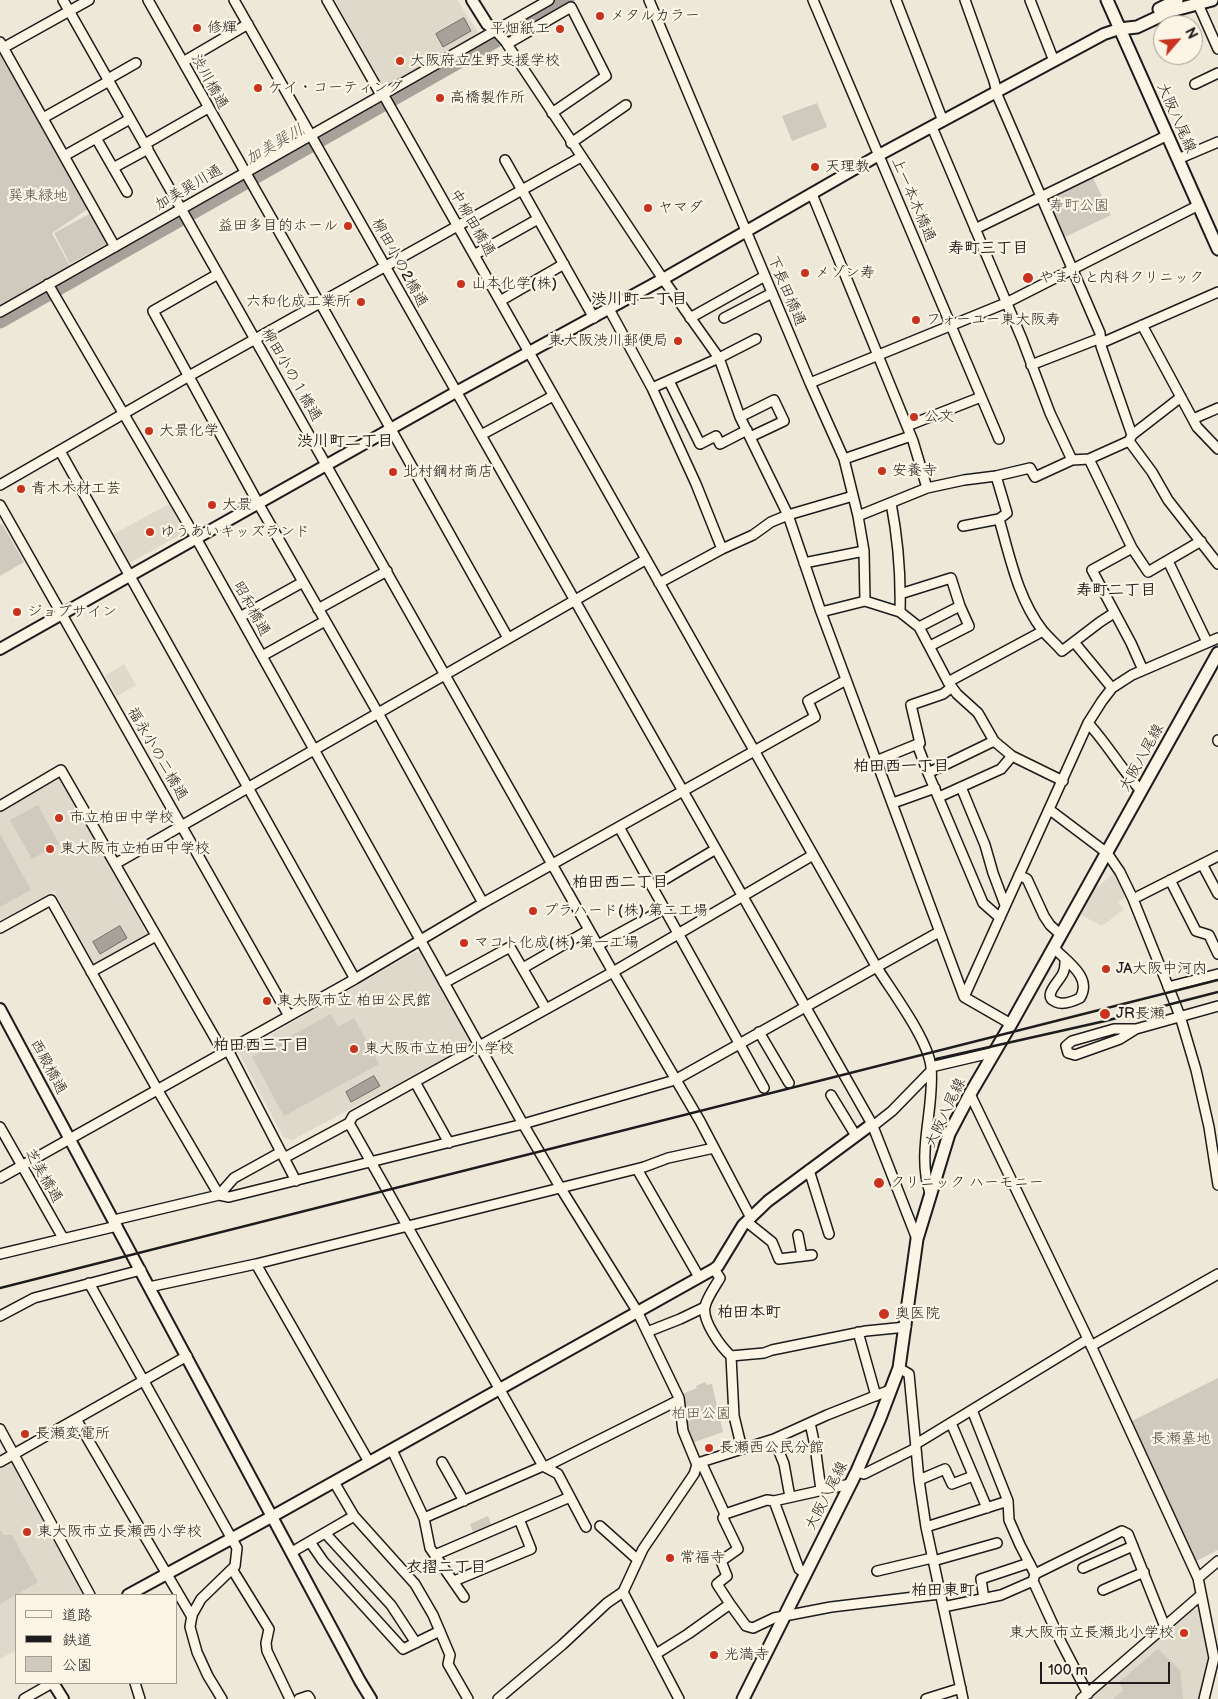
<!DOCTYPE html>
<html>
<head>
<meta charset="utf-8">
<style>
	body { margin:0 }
	#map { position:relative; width:1218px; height:1699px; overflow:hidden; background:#eee8d9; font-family:"Balsamiq Sans","Klee One",sans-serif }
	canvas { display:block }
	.legend { position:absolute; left:15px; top:1594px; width:162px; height:90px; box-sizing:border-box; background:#fcf5e5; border:1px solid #a29e95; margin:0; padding:6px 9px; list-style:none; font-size:15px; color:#1c1c1c }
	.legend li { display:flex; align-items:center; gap:10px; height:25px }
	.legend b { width:25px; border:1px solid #a29e95 }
	.north { position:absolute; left:1153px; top:15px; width:50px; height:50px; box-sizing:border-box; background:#fcf5e5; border:1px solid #a29e95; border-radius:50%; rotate:63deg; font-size:14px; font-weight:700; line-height:20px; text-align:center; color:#1c1c1c }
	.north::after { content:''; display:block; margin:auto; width:18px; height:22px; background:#c8321e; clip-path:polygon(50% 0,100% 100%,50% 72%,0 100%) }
	.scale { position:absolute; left:1040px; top:1662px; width:130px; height:22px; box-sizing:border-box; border:2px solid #1c1c1c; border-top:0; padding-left:6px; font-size:15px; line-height:18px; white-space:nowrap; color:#1c1c1c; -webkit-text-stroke:4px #fcf5e5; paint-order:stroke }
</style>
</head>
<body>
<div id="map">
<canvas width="1218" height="1699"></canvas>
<ul class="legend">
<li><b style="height:6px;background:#fcf5e5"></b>道路</li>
<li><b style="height:6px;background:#1c1c1c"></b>鉄道</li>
<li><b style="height:14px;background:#cfcabd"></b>公園</li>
</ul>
<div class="north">N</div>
<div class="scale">100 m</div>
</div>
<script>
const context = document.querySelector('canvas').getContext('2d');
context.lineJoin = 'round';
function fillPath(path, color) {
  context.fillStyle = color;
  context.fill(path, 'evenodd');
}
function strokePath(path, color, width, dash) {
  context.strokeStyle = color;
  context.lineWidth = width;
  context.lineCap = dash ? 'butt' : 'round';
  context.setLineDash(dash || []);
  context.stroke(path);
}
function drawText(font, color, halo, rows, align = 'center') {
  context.font = font + ' "Balsamiq Sans","Klee One",sans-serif';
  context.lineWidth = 4.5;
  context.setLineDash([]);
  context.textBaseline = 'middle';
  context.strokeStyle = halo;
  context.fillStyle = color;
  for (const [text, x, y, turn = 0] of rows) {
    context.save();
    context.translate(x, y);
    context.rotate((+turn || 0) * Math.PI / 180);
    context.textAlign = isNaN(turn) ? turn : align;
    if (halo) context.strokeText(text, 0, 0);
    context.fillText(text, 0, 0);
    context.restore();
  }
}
fillPath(new Path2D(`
	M335 0H457L478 32 477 35 383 87Z
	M169 504 182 528 180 535 128 564 112 535Z
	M124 664 136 685 117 696 105 676Z
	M60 775 147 934 94 964 54 891 0 921V808Z
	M1115 872 1128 895 1118 902 1124 909 1102 926 1081 915 1095 886 1098 887Z
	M415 952 422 953 470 1037 469 1046 292 1140 283 1137 239 1053Z
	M13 1462 16 1465 88 1595H16V1650L0 1659V1469Z
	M1191 1608 1200 1610 1209 1657 1200 1699H1087Z`), '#ded9cb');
fillPath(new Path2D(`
	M0 54 88 209 52 233 70 266 0 305Z
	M817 103 827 127 792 141 782 116Z
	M1092 176 1111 215 1063 238 1045 201 1049 196Z
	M91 213 108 243 70 264 54 233Z
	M2 524 24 562 0 576V525Z
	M38 805 59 844 32 859 10 820Z
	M0 834 31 890 0 907Z
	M331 1014 338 1027 354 1018 379 1064 284 1116 252 1057Z
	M1218 1378V1550L1196 1561 1130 1422Z
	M705 1382 707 1385 712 1384 723 1432 692 1443 685 1417 682 1394 697 1388 696 1386Z
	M488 1516 492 1527 474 1534 470 1524Z
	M0 1530 3 1535H12L38 1582 0 1604Z
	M1158 1649 1180 1670 1183 1699H1113L1123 1691 1119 1682Z`), '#cfcabd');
const water = new Path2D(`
	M464 18 471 31 443 47 436 34Z
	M120 926 127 938 100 954 93 942Z
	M374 1076 380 1086 351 1102 346 1092Z`);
fillPath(water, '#a7a299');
strokePath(water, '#6f6c67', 1);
strokePath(new Path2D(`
	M0 321 567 0`), '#a7a299', 15);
const minor = new Path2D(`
	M63 0 613 972 700 1121 751 1218
	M148 0 320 304
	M234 0 872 1124 917 1239
	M327 0 381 95
	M649 0 810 383 844 459 858 516 864 551 865 601
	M813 0 999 439
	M896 0 943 121
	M965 0 994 81 998 97 1100 333 1101 346 1132 435 1129 441 1152 472 1168 500 1218 564
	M1030 0 1054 61
	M1198 4 1218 49
	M495 30 505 41 663 279 719 358 740 417 788 515 821 612 964 997 1011 1024
	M0 42 115 247
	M507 44 571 7 606 76 552 113
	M3 48 89 0
	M183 62 248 24
	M108 79 136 63
	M1195 84 1218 73
	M383 94 876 966C892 992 928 1039 931 1067 935 1109 916 1152 930 1193
	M43 118 109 81
	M932 127 1022 339 1050 413 1072 460
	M96 138 127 192
	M571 143 626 105
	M145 144 208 108
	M64 156 130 119
	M1178 159 1218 142
	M505 160 594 318
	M113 168 148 149
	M812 194 913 441 927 488
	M975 229 1168 135
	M474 255 538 219
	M218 274 153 311 258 503 378 713 483 903
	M48 284 196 538 523 1124 560 1187 637 1311 679 1398 683 1431 697 1465
	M500 301 564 264
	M322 303 323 308 508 638
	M609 309 652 388 696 484 722 549
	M0 312 549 0
	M690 318 765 276
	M724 318 772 293
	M1142 325 1197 427 1218 449
	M1031 365 1098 339 1106 341 1218 292
	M669 381 700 444 716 436 720 444 747 430
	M810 383 1006 303 1199 205
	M652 388 719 358 756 339
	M740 417 774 400 784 421 750 437
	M1193 419 1218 408
	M907 426 981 397
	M481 435 553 396
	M1132 435 1181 397
	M60 451 355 979
	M844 459 911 436
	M1089 459 1132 548 1148 572 1201 541
	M996 476 1007 513 999 519C1010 557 1018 599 1043 631 1049 638 1056 644 1062 651L1100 622 1114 613
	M0 485 189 376 581 157
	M891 503C898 539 901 574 900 612
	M0 505 289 1016
	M858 516 927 488 964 480 996 476 1030 468 1035 477 1072 460 1089 459 1129 441
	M963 526 999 519
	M1132 548 1092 570 1131 643 1143 670
	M1168 561 1207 642
	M804 563 864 551
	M659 583 722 549 753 535 771 522 788 515 853 496
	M900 594 951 578 960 606 969 626 930 646
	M318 609 387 571
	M821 612 865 601 900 612 919 627 948 682 957 694 978 713 994 741 1012 756 1063 781
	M240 617 303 582
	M919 627 960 606
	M1074 642 1112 688
	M262 656 325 621
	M948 682 1043 631
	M1088 723C1108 745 1122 770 1141 791
	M1218 740V741
	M994 741 928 773 983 903 1000 918
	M917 744 928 773
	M876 761 920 743 911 705 943 694 952 687
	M961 787 985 845 993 873 1005 905
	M939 797 1001 769 1012 756
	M893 803 935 788
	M0 806 61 770 223 1052
	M1050 810 1107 853 1120 872 1133 899 1180 1016 1196 1070 1209 1127 1218 1185
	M619 827 764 1088
	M115 864 645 560
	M1202 864 1218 894
	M1019 875 1027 879 1044 916 1050 925 1061 935
	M1170 880 1196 931 1209 935 1218 954
	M652 887 716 849
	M1133 899 1218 856
	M0 928 51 900 157 1089 219 1195
	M598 945 664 909
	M1054 948C1066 961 1093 977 1080 998 1074 1001 1063 1005 1056 1002 1041 996 1060 981 1063 973 1065 969 1065 965 1065 961
	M523 968 589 930
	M91 972 156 936
	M444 983 510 947 546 1009
	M1168 987 1218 974
	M964 997 1088 723 1102 701 1112 688 1132 675 1218 638
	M1136 1029H1114L1072 1041 1066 1046 1068 1053 1075 1055 1120 1039 1136 1029 1218 1006
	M759 1032 789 1083
	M228 1050 296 1181
	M931 1067 995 1052
	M415 1082 449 1143
	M970 1094 1088 1339 1198 1578 1214 1658 1204 1699
	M831 1095 856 1136
	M349 1123 543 1466 558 1474 586 1527
	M873 1126 892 1111 931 1071
	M0 1127 63 1238
	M284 1158 349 1123 353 1116 613 972 813 855
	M637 1169 699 1277
	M809 1170 829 1234
	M0 1178 355 979 483 903 815 717 808 701 846 680
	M219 1195 234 1178 281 1152
	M114 1220 219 1195 229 1197 523 1124 675 1080 939 932
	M747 1222 772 1242 779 1259 812 1255
	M798 1235 802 1256
	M0 1254 117 1226
	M256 1264 369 1462
	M714 1269 720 1278C716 1285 706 1299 705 1307 702 1321 721 1347 731 1356L764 1353 772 1350 866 1331 906 1327
	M89 1283 237 1548 235 1566 201 1599 192 1615 190 1627 197 1652 208 1676 222 1699
	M149 1287 256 1264 644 1167 668 1158 714 1148
	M0 1316 34 1298 141 1270
	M647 1332 680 1319 705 1307
	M858 1332 876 1396
	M1091 1346 1218 1274
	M731 1356 734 1416 742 1449
	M899 1368 909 1374 919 1480 926 1527 963 1699
	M972 1410 1008 1501 1009 1520 1020 1545 1035 1574 1033 1581 1061 1642 1088 1694
	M76 1419 192 1617
	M810 1423 815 1446 821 1490
	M951 1423 987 1508
	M0 1429 90 1595
	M774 1439 784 1464 790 1497
	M916 1444 1088 1339
	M392 1450 424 1518 430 1548 464 1597
	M0 1462 187 1356
	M442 1462 464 1501
	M545 1467 679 1400
	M857 1471 864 1474 916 1448
	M919 1480 945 1469 952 1484 973 1476
	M334 1482 354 1516 415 1584 433 1615 450 1655 448 1664 468 1699
	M774 1501 799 1569 805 1573
	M725 1514 767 1500 774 1501 850 1484
	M424 1518 543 1466
	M600 1526 638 1560
	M926 1527 1008 1501
	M325 1533 391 1605 416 1643
	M310 1542 323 1561 403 1649 440 1631
	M292 1552 354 1516
	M435 1555 570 1497
	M933 1561 997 1543
	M1083 1568 1133 1546
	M232 1569 269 1629 266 1643 267 1651 290 1699
	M877 1571 932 1558
	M1035 1574 1122 1531 1128 1534 1165 1627
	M1198 1578 1218 1561
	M454 1581 531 1549 519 1519
	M1103 1590 1144 1572
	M623 1592 679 1699
	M984 1599 981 1579 1029 1563
	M730 1604 746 1626 753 1628 774 1618 831 1607 940 1594
	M943 1607 1001 1595 1033 1581
	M656 1654 688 1634 730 1604 717 1584 727 1576 721 1561 738 1549 723 1518 725 1514 701 1462
	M135 1683 140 1699
	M24 1699 52 1683
	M299 1699 308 1696 310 1699
	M498 1699 562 1645 607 1603 623 1592 643 1549 694 1474 697 1465 701 1462 774 1439 827 1415 890 1390
	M926 1699 961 1688
	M1081 1699 1201 1595`);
const tertiary = new Path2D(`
	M472 0 487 24 495 30
	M0 649 456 392 663 279 879 155 1104 34 1119 29
	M0 1009 360 1681 371 1699
	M128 1595 273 1516 714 1269 718 1266 743 1225 768 1201 872 1124
	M53 1683 63 1699`);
const secondary = new Path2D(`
	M1107 0 1218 249
	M1159 9 1177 0
	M1119 29 1137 27 1171 11 1212 0
	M743 1699 857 1471 880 1418 899 1368 917 1239 949 1134 970 1094 1011 1024 1218 653`);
strokePath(minor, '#1c1c1c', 12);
strokePath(tertiary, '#1c1c1c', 14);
strokePath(secondary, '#1c1c1c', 15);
strokePath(minor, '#fcf5e5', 9);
strokePath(tertiary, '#fcf5e5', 10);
strokePath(secondary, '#fcf5e5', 11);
strokePath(new Path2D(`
	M936 1059 1105 1021 1218 992
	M0 1288 1218 980`), '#1c1c1c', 2.5);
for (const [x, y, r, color] of [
	[600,16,5,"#c8321e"],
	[197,28,5,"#c8321e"],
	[560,29,5,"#c8321e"],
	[400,61,5,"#c8321e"],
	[258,88,5,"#c8321e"],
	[440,98,5,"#c8321e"],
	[815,167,5,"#c8321e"],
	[648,208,5,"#c8321e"],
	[348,226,5,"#c8321e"],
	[805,273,5,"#c8321e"],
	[1028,278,6,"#c8321e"],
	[461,284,5,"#c8321e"],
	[361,302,5,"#c8321e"],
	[916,320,5,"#c8321e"],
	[678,341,5,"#c8321e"],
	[914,417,5,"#c8321e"],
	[149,431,5,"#c8321e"],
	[882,471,5,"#c8321e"],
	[393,472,5,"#c8321e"],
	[21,489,5,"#c8321e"],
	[212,505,5,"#c8321e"],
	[150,532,5,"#c8321e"],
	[17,612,5,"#c8321e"],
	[59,818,5,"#c8321e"],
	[50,849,5,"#c8321e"],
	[533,911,5,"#c8321e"],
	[464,943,5,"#c8321e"],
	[1106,969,5,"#c8321e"],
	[267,1001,5,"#c8321e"],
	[1105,1014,6,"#c8321e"],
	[354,1049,5,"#c8321e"],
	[879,1183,6,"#c8321e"],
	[884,1314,6,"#c8321e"],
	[25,1434,5,"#c8321e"],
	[709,1448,5,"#c8321e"],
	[27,1532,5,"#c8321e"],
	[670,1558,5,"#c8321e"],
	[1184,1633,5,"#c8321e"],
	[714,1655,5,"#c8321e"]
]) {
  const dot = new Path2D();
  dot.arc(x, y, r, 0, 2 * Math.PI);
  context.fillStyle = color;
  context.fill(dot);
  strokePath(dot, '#fcf5e5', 2);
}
drawText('15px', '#1c1c1c', '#fcf5e5', [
	["メタルカラー",610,16],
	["修輝",207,28],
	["平畑紙工",550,29,"right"],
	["大阪府立生野支援学校",410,61],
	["ケイ・コーティング",268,88],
	["高橋製作所",450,98],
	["天理教",825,167],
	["ヤマダ",658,208],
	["益田多目的ホール",338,226,"right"],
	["メゾン寿",815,273],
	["やまもと内科クリニック",1039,278],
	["山本化学(株)",471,284],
	["六和化成工業所",351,302,"right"],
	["フォーユー東大阪寿",926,320],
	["東大阪渋川郵便局",668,341,"right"],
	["公文",924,417],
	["大景化学",159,431],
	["安養寺",892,471],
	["北村鋼材商店",403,472],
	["青木木材工芸",31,489],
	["大景",222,505],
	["ゆうあいキッズランド",160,532],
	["ジョブサイン",27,612],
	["市立柏田中学校",69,818],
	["東大阪市立柏田中学校",60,849],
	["プラハード(株) 第二工場",543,911],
	["マコト化成(株) 第一工場",474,943],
	["JA大阪中河内",1116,969],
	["東大阪市立 柏田公民館",277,1001],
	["JR長瀬",1116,1014],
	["東大阪市立柏田小学校",364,1049],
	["クリニック ハーモニー",890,1183],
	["奥医院",895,1314],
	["長瀬変電所",35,1434],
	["長瀬西公民分館",719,1448],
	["東大阪市立長瀬西小学校",37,1532],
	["常福寺",680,1558],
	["東大阪市立長瀬北小学校",1174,1633,"right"],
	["光満寺",724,1655]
], 'left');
drawText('15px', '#1c1c1c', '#fcf5e5', [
	["渋川橋通",209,82,61],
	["大阪八尾線",1176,118,66],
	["加美巽川通",189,188,-30],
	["上一本木橋通",913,200,67],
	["中柳田橋通",472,223,60],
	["柳田小の2橋通",399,263,61],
	["下長田橋通",786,291,67],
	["柳田小の１橋通",291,375,60],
	["昭和橋通",251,609,61],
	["福永小の二橋通",157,754,60],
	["大阪八尾線",1142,758,-61],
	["西殿橋通",48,1067,62],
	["大阪八尾線",946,1113,-65],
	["芝美橋通",43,1176,60],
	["大阪八尾線",827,1496,-63]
]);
drawText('15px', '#52504c', '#fcf5e5', [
	["巽東緑地",38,196],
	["寿町公園",1079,206],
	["柏田公園",701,1414],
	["長瀬墓地",1181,1439]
]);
drawText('italic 16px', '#5b5854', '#fcf5e5', [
	["加美巽川",275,145,-30]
]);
drawText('bold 16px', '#1c1c1c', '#fcf5e5', [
	["寿町三丁目",988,249],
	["渋川町一丁目",639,300],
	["渋川町二丁目",345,442],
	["寿町二丁目",1116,591],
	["柏田西一丁目",901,767],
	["柏田西二丁目",620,883],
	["柏田西三丁目",261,1046],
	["柏田本町",749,1313],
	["衣摺二丁目",446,1568],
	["柏田東町",943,1591]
]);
</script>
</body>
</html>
